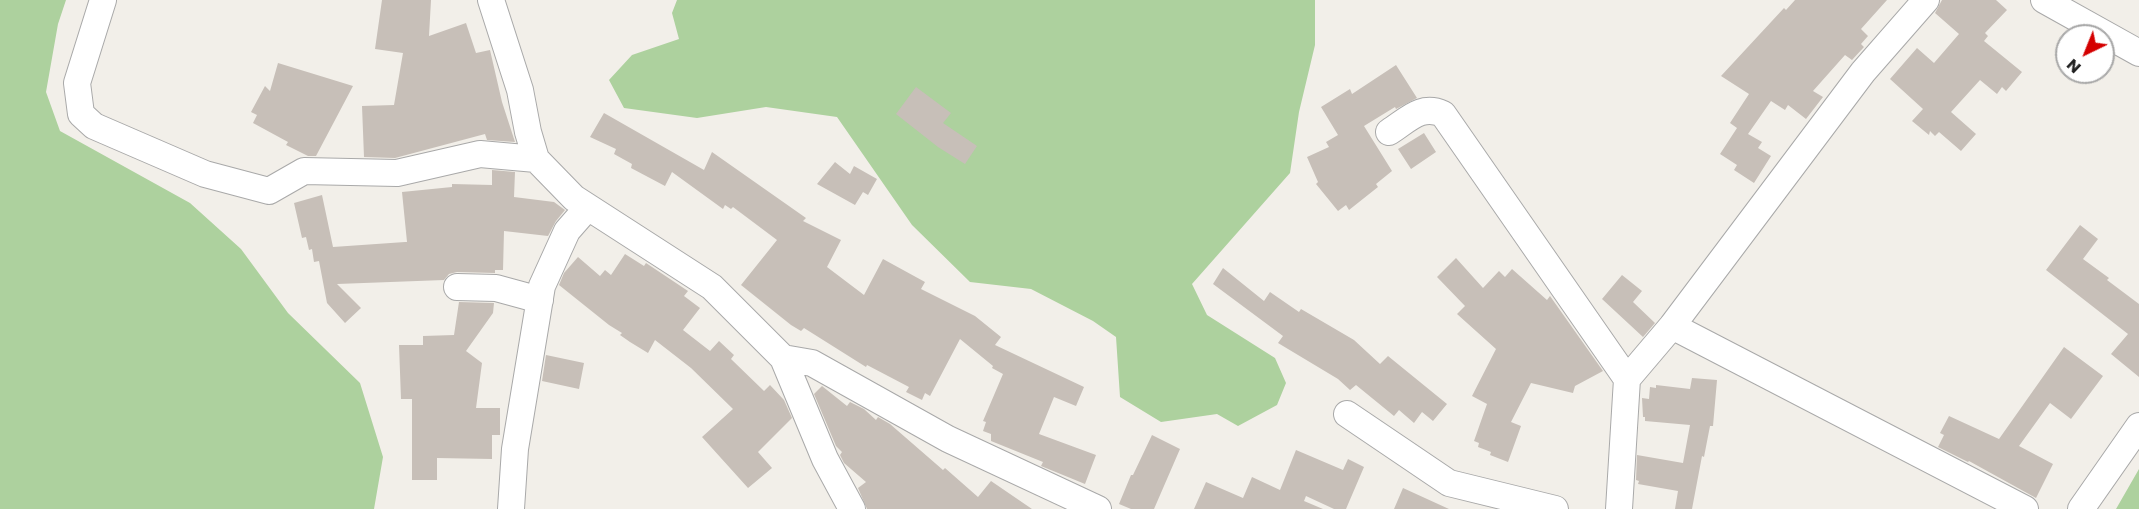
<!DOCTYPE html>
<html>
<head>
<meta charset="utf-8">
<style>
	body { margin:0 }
	#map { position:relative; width:2139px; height:509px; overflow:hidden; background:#f2efe9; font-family:Poppins,sans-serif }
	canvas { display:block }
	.north { position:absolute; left:2055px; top:24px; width:60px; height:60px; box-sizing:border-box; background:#fff; border:2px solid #a7a7a7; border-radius:50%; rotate:223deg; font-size:16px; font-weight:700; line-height:24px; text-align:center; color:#222 }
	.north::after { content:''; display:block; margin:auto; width:21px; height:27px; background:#d40000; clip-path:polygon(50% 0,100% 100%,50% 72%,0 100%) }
</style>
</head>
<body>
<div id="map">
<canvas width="2139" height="509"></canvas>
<div class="north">N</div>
</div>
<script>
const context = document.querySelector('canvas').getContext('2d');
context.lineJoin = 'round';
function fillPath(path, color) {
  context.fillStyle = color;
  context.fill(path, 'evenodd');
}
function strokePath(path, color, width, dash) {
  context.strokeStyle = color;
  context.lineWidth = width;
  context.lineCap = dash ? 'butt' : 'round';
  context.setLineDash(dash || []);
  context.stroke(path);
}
fillPath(new Path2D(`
	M0 0H66L58 24 46 92 60 131 190 203 241 249 288 313 360 383 383 457 374 509H0Z
	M677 0H1315V45L1299 112 1290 173 1192 284 1207 315 1275 358 1286 383 1277 405 1238 426 1217 414 1161 422 1120 397 1116 337 1093 321 1031 289 970 282 912 225 837 117 766 107 697 118 624 108 609 80 632 55 679 39 672 13Z
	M2139 469V509H2116Z`), '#add19e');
fillPath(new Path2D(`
	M382 0H431L429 36 466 23 476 53 490 50 502 102 515 142 487 140 485 134 395 158 364 157 362 106 394 105 403 53 375 49Z
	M1795 0H1887L1861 29 1868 36 1861 44 1864 47 1852 60 1845 55 1813 91 1823 97 1806 119 1788 105 1785 110 1771 101 1748 134 1762 142 1758 148 1771 156 1754 183 1734 170 1737 165 1720 154 1737 128 1730 123 1749 94 1721 76 1784 8 1786 10Z
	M1942 0H1996L2007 10 1985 33 1988 36 1984 41 2022 72 2006 91 2002 87 1997 94 1980 80 1951 112 1976 134 1961 151 1939 132 1935 136 1930 131 1929 135 1912 121 1923 109 1890 79 1917 48 1934 63 1959 34 1935 13Z
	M278 63 353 86 316 156H308L286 145 288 142 253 123 257 115 251 112 265 86 270 91Z
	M1396 65 1417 98 1396 109 1395 107 1364 126 1392 171 1376 184 1378 187 1349 210 1346 205 1338 211 1316 184 1318 182 1307 157 1329 147 1326 142 1338 135 1321 107 1350 89 1352 94Z
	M916 87 951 113 943 123 977 146 965 164 938 147 896 114Z
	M604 113 704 170 712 152 806 218 803 221 841 240 827 267 864 295 883 259 925 282 921 289 975 316 1001 337 995 345 1084 387 1076 406 1054 397 1039 434 1096 455 1085 484 1041 466 1043 462 991 441V434L983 431 986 422 983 421 1003 374 992 368 993 366 960 339 930 396 925 393 922 400 906 392 909 387 867 365 866 367 804 328 801 331 791 325 741 285 777 240 733 207 731 209 725 205 723 209 672 172 665 186 631 168 632 164 614 154 616 149 590 137Z
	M1424 133 1436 152 1411 169 1398 149Z
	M835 162 850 174 854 166 877 179 868 195 863 192 855 205 817 184Z
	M492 170 515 172 514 197 554 202 565 210 556 221 548 236 504 231 503 270H495V273L457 272 449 274 444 280 337 284 361 308 345 323 327 303 319 261 314 262 312 249 309 250 306 237 302 238 294 203 322 195 333 247 405 242H407L402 192 452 187V184L492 185Z
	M2080 225 2098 239 2083 259 2109 278 2107 280 2139 304V377L2111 354 2128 334 2046 270Z
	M625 254 644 266 646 263 688 291 684 296 700 308 683 330 710 351 719 341 734 355 731 359 764 391 770 385 784 400 792 418 758 452 772 468 748 488 702 437 733 409 691 368 655 340 648 353 630 342 620 335 622 333 609 325 559 285 564 273 578 257 600 276 605 270 611 275Z
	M1456 258 1483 288 1499 271 1505 277 1512 269 1547 300 1550 296 1603 371 1575 386 1573 393 1531 383 1511 422 1521 426 1508 462 1490 455 1491 452 1478 447 1479 443 1474 441 1487 404 1472 396 1496 349 1457 314 1465 306 1437 277Z
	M1223 268 1264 301 1270 292 1299 312 1301 309 1354 340 1380 364 1388 356 1447 404 1433 421 1422 412 1414 423 1399 410 1394 416 1356 385 1350 390 1338 379 1278 343 1283 336 1213 284Z
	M1622 275 1642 291 1633 302 1655 323 1643 337 1602 299Z
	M459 302 494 303 493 313 466 351 482 363 476 408H500V435H492V459L437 458V480H412V399H401L399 345H423V336L454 335Z
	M2064 347 2103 376 2071 419 2050 403 2019 446 2053 464 2036 498 1969 461 1968 462 1938 447 1944 435 1940 433 1949 416 1999 439Z
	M546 355 584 363 579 389 542 381Z
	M1692 378 1717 380 1713 426H1710L1704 457 1702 456 1692 509H1675L1678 491 1638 484 1639 481 1636 480 1637 455 1683 463 1690 425 1645 421V417H1643L1642 398 1649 399 1650 387 1656 388V385L1690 389Z
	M822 386 847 406 850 402 864 409 876 420 878 417 890 424 943 470 945 468 978 497 991 481 1032 509H867L858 488 866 482 844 463 840 455 842 452 836 446 814 394Z
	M1152 435 1180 449 1154 509H1131L1119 504 1131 475H1133Z
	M1296 450 1343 470 1348 459 1364 467 1346 509H1334L1306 496 1304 501 1323 509H1194L1206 482 1243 498 1252 477 1280 490Z
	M1403 488 1449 509H1394Z`), '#c7bfb8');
const street = new Path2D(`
	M103 0 77 83 81 114 94 126 205 174 269 191 304 171 397 173 480 154 536 159
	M491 0 520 90 528 132 536 159 574 198 712 287 783 358 825 459 852 509
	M2044 0 2139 53
	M1389 132C1408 120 1421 104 1443 114L1627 379
	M457 287 496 288 540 300
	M1672 326 2025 509
	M783 358 812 363 948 439 1098 509
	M1347 414 1449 483 1555 509
	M511 509 515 449 542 286 567 231 588 207
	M1619 509 1627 379 1672 326 1863 72 1926 0
	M2081 509 2139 426`);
strokePath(street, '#a9a9a9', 28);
strokePath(street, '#fff', 26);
</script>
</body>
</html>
